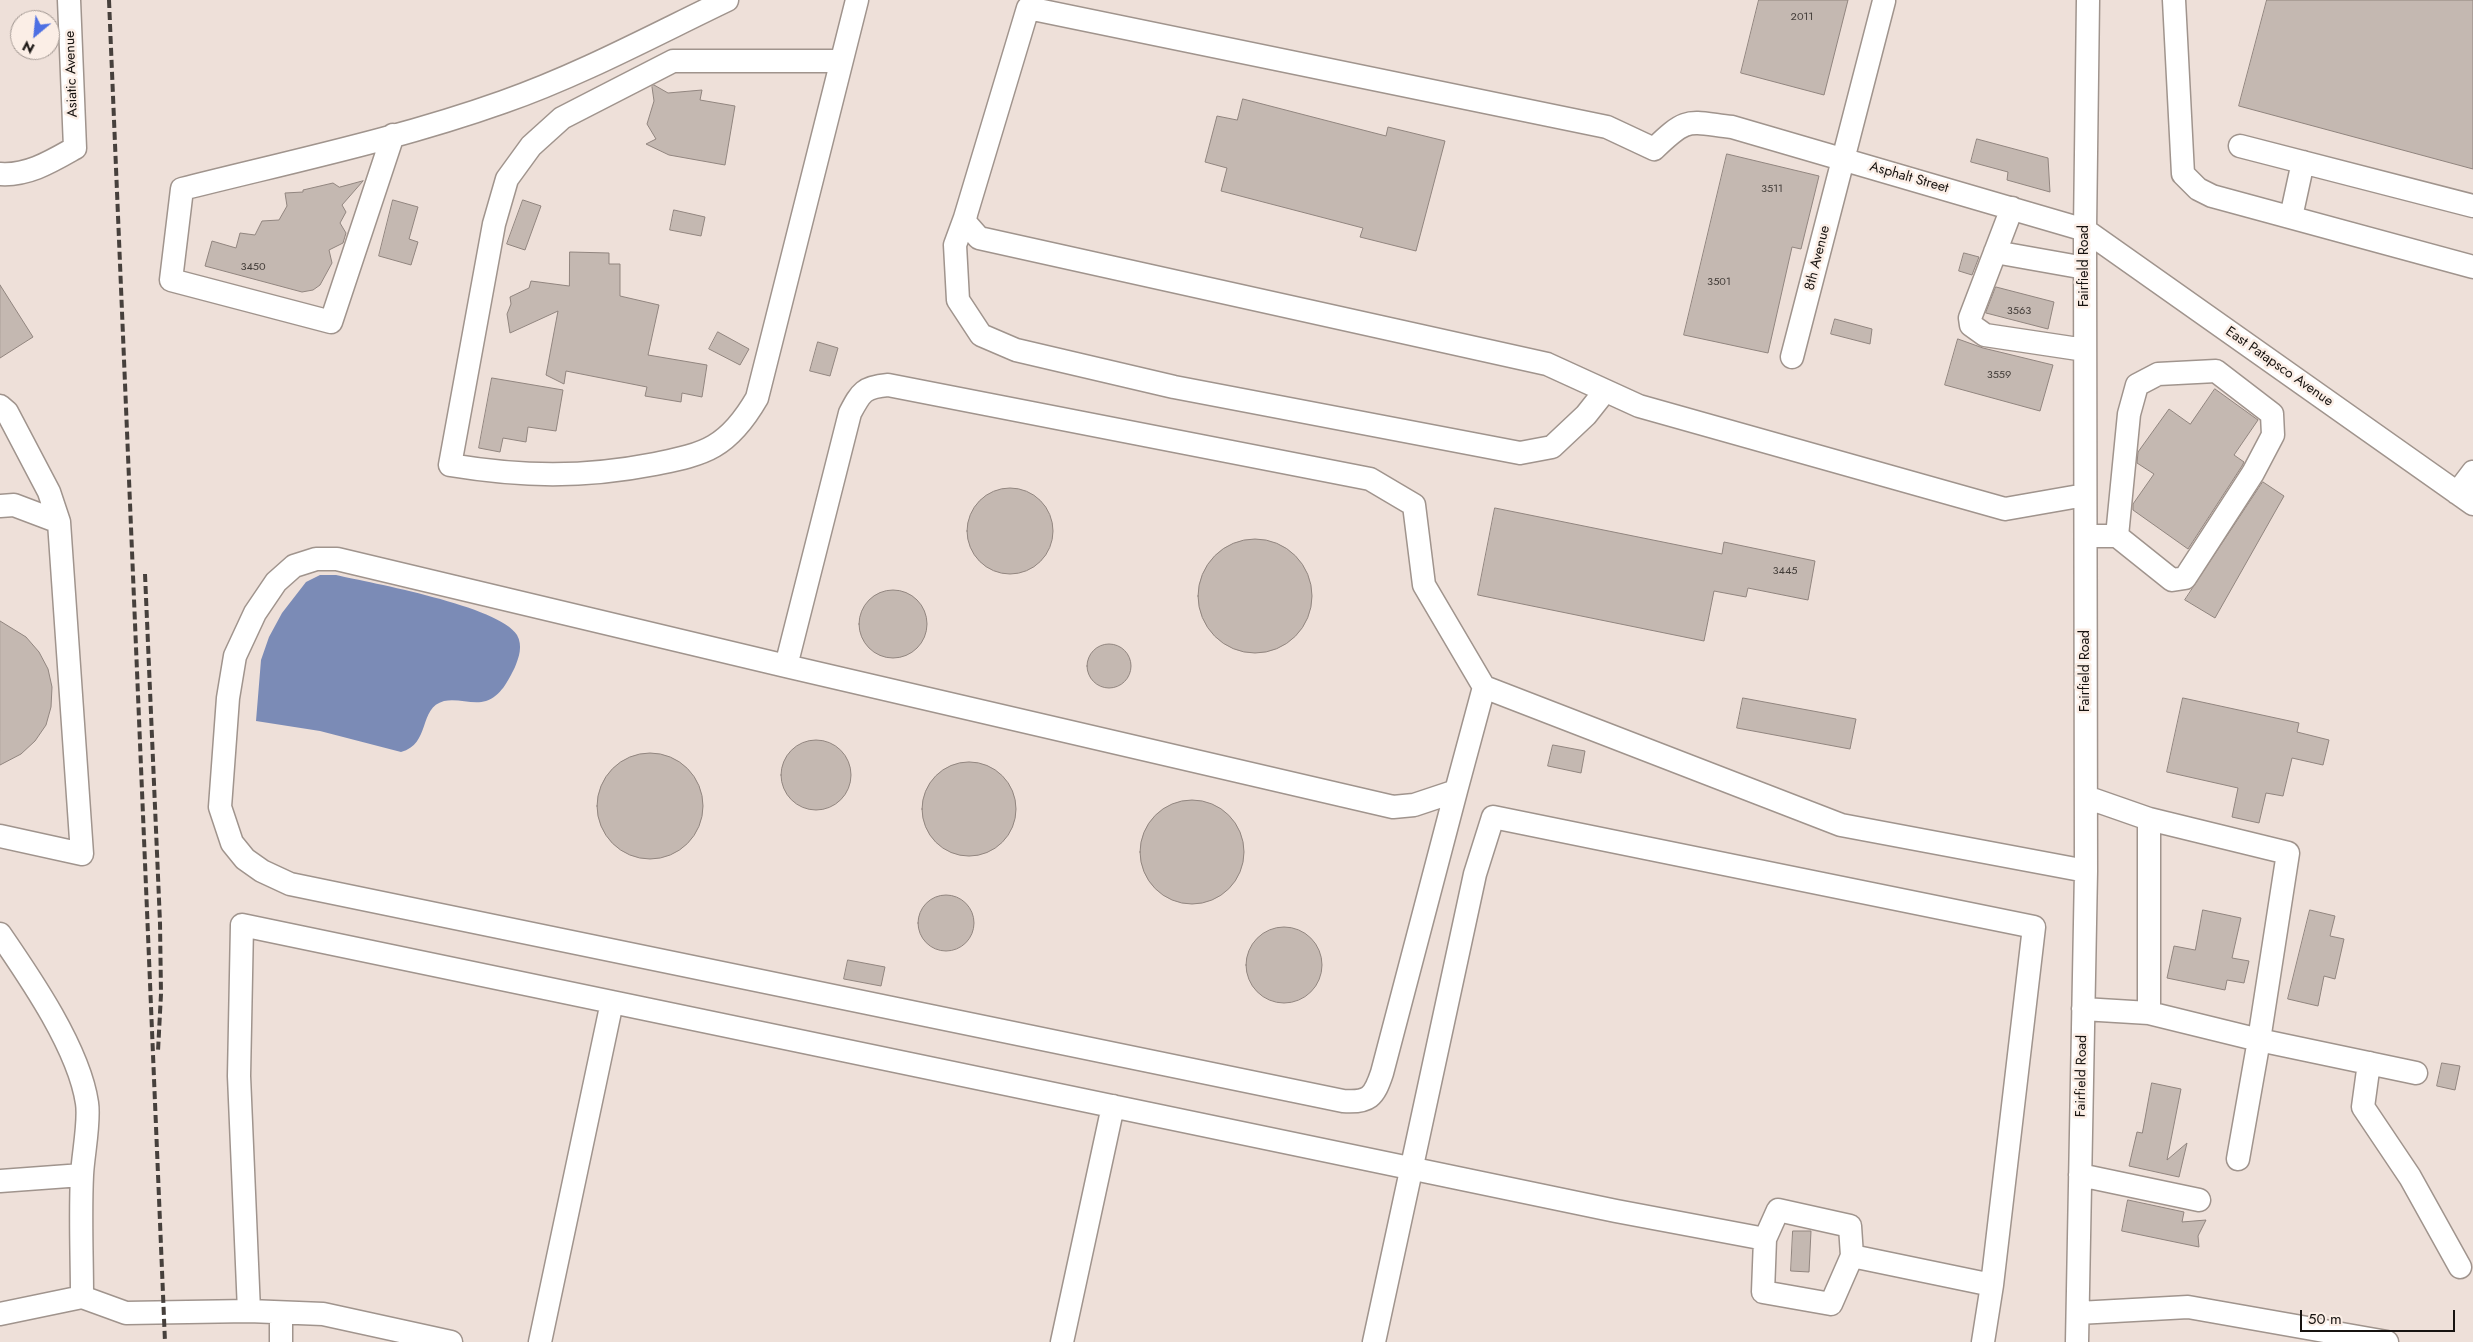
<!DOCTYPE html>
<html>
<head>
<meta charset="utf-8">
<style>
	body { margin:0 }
	#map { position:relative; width:2473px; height:1342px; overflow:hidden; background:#eee0d9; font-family:Jost,sans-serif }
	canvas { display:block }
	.north { position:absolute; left:10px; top:10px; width:50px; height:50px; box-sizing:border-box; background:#fbeee6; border:1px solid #a09690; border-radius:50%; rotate:208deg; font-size:14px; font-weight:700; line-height:20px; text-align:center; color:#171310 }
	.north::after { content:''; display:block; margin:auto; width:18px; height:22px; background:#4d6fe3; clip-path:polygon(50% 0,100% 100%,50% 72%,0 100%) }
	.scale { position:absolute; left:2300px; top:1310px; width:155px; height:22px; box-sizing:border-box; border:2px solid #171310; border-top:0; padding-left:6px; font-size:15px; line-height:18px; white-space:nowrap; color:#171310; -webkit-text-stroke:4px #fbeee6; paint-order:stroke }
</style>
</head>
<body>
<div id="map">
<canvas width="2473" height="1342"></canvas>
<div class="north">N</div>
<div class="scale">50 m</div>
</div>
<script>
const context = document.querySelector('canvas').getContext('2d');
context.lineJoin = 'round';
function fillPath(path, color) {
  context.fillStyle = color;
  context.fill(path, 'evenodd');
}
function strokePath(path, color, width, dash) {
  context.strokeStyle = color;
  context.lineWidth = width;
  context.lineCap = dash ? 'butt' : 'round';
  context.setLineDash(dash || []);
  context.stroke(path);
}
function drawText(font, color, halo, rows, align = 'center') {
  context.font = font + ' Jost,sans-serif';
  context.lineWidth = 5;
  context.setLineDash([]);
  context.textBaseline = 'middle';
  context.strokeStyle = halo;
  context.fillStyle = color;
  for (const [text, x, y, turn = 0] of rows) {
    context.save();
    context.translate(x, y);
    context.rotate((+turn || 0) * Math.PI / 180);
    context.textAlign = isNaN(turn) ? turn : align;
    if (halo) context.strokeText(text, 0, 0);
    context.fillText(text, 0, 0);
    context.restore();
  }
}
fillPath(new Path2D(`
	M320 575H336C371 583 500 606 517 635 523 646 519 657 515 667 508 681 501 696 486 701 473 705 458 698 444 701 418 708 431 744 401 752L320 731 256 721 261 660 269 637 282 613 306 582Z`), '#7b8bb6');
const building = new Path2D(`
	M1759 0H1848L1824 95 1741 73Z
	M2267 0H2473V169L2239 106Z
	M654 85 668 93 702 90 700 100 735 106 725 165 669 155 646 144 656 139 647 124 654 101 652 87Z
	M1243 99 1386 136 1388 127 1445 141 1416 251 1360 237 1363 228 1221 191 1227 168 1205 162 1217 116 1237 120Z
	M1977 139 2048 158 2050 192 2007 180 2008 172 1971 162Z
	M1727 154 1819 176 1801 249 1792 247 1768 353 1684 335Z
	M363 181 342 205 346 212 340 223 346 233 343 243 329 250 332 263 320 285 313 290 302 292 205 266 212 241 236 248 240 233 255 235 262 221 279 220 287 206 285 193 303 192V190L333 183 339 187Z
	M393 200 418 207 409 239 418 242 411 265 379 256Z
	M523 200 541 206 525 250 507 244Z
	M674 210 705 217 701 236 670 230Z
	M570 252 609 253V264H620V296L659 305 648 355 707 365 702 397 682 393 681 402 645 396 647 387 566 371 564 384 546 375 558 311 510 333 507 314 511 304 510 297 529 288 531 281 569 286Z
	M1964 253 1979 257 1972 275 1959 271Z
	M0 285 33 337 0 358Z
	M1996 287 2054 302 2048 329 1986 313Z
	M1835 319 1872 329 1870 344 1831 334Z
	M718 332 749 349 740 365 709 349Z
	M1958 339 1983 348 2053 365 2040 411 1945 385Z
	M818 342 838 348 830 376 810 371Z
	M492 378 563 390 556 431 528 427 526 442 503 438 500 452 479 448Z
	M2215 389 2258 420 2234 455 2244 462 2242 466 2188 549 2133 510V504L2154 474 2137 463 2138 452 2169 409 2190 424Z
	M2263 482 2284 496 2215 618 2185 600Z
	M967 531a43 43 0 1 1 86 0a43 43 0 1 1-86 0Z
	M1495 508 1722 554 1724 542 1815 561 1808 600 1748 588 1746 597 1714 591 1704 641 1478 595Z
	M1198 596a57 57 0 1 1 114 0a57 57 0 1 1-114 0Z
	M859 624a34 34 0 1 1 68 0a34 34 0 1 1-68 0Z
	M0 621 26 637 39 652 48 669 52 687 51 707 46 725 35 741 21 754 0 765Z
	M1087 666a22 22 0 1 1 44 0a22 22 0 1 1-44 0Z
	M1743 698 1856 719 1850 749 1737 728Z
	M2183 698 2299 723 2297 732 2329 740 2323 765 2292 758 2283 796 2266 793 2259 823 2232 817 2238 788 2167 772Z
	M781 775a35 35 0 1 1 70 0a35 35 0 1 1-70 0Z
	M1553 745 1585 751 1581 773 1548 766Z
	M597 806a53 53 0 1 1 106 0a53 53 0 1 1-106 0Z
	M922 809a47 47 0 1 1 94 0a47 47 0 1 1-94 0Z
	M1140 852a52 52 0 1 1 104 0a52 52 0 1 1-104 0Z
	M918 923a28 28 0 1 1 56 0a28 28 0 1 1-56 0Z
	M2203 910 2241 918 2232 958 2249 961 2244 983 2227 980 2225 990 2167 978 2174 946 2195 950Z
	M2310 910 2335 916 2330 936 2344 939 2335 979 2324 976 2318 1006 2288 999Z
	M1246 965a38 38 0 1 1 76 0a38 38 0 1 1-76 0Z
	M848 960 885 967 881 986 844 979Z
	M2442 1063 2460 1066 2455 1090 2437 1086Z
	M2152 1083 2181 1089 2167 1160 2187 1143 2179 1177 2129 1166 2137 1132 2142 1133Z
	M2128 1200 2184 1212 2182 1222 2206 1220 2198 1236 2199 1247 2122 1231Z
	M1793 1231H1811L1809 1272 1791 1271Z`);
fillPath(building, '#c4b8b1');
strokePath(building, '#91857f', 1);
const minor = new Path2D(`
	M2174 0 2183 174 2198 189 2212 196 2473 267
	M841 61H673L562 118 531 146 507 179 494 224 450 465C523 477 583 478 655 464 674 460 697 456 714 446 733 435 746 417 757 398L857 0
	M393 135 331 322 171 280 182 189C289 162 399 139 503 102 580 75 654 35 727 0
	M2240 146 2473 206
	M0 174C28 176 52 161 75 148L69 0
	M2012 208 1970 318 1971 325 1985 335 2085 350
	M966 215 955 245 958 300 981 335 1016 350 1174 387 1520 453 1552 447 1586 415 1605 391
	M2291 217 2303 162
	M1995 252 2085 268
	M1792 357 1884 1
	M0 406 7 412 49 492 59 522 82 854 0 836
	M2457 493 2473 472
	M2085 495 2005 509 1639 406 1547 364 979 238 964 221 1028 8 1607 127 1654 149C1688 116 1687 122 1732 127L2085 230 2473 504
	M0 506 14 505 59 522
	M2086 536H2117L2172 580 2185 578 2253 473 2273 435 2272 414 2216 371 2158 374 2137 385 2129 414 2117 536
	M786 666 850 413C861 392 864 387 888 385L1370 479 1414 505 1424 585 1484 687
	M1456 791 1382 1073C1374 1097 1369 1103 1343 1101L290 884 262 871 245 859 232 843 220 807 228 698 235 656 255 613 276 582 294 566 316 559H337L786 666 1393 807 1414 805 1456 791 1484 687 1841 825 2086 871
	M2086 797 2149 819 2288 853 2259 1040 2238 1159
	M2149 819V1013L2259 1040 2416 1073
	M0 934C31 979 79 1049 87 1103 90 1122 83 1154 82 1175 80 1215 82 1256 82 1297
	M2083 1009 2149 1013
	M2369 1063 2363 1107 2410 1177 2460 1267
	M2080 1175 2199 1200
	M0 1181 82 1175
	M1765 1239 1778 1210 1850 1226 1852 1256
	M2078 1313 2188 1307 2387 1342
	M0 1314 82 1297 126 1313 249 1311
	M281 1342V1313
	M451 1342 323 1314 249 1311 239 1076 242 925 1616 1211 1765 1239 1763 1292 1831 1304 1852 1256 1992 1285 1983 1342
	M540 1342 612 1002
	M1062 1342 1113 1106
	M1374 1342 1475 874 1493 817 2034 927 1992 1285
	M2077 1342 2086 871 2085 230 2088 0`);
strokePath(minor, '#a0948d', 25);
strokePath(minor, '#fff', 22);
strokePath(new Path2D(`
	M109 0 165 1342
	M145 574 160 923 161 994 158 1051`), '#46403c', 4, [8, 4]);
drawText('11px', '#423c38', null, [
	["2011",1802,17],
	["3511",1772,189],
	["3450",253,267],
	["3501",1719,282],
	["3563",2019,311],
	["3559",1999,375],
	["3445",1785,571]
]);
drawText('14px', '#171310', '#fbeee6', [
	["Asiatic Avenue",72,74,-92],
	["Asphalt Street",1909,178,16],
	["8th Avenue",1818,258,-76],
	["Fairfield Road",2085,266,-90],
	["East Patapsco Avenue",2279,367,35],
	["Fairfield Road",2086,671,-90],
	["Fairfield Road",2082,1076,-89]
]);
</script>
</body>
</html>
